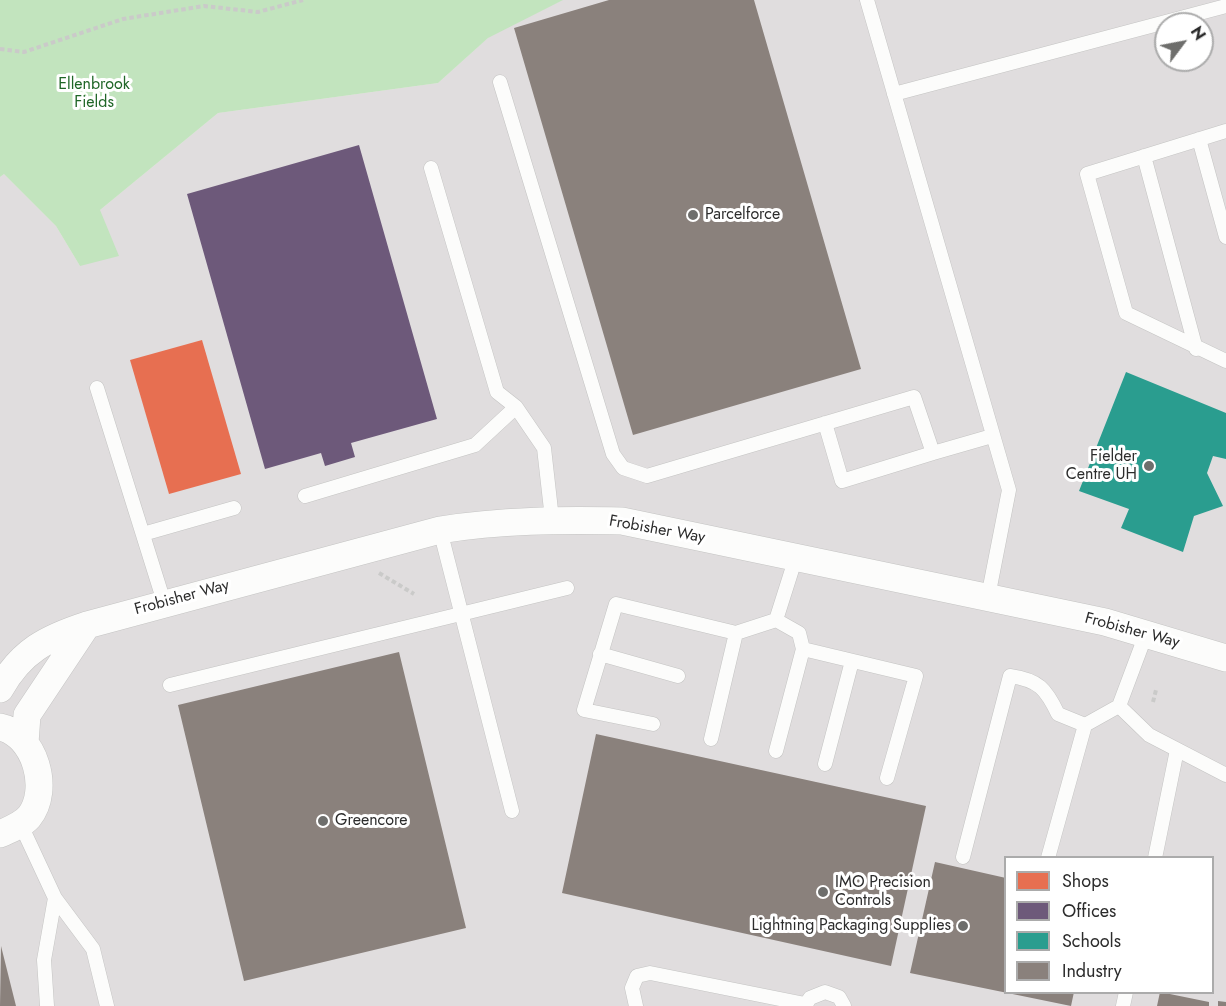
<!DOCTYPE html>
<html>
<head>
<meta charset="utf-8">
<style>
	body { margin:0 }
	#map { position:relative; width:1226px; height:1006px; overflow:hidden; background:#eae9e3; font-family:Jost,sans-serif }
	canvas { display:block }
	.legend { position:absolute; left:1004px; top:856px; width:210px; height:138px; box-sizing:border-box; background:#fff; border:2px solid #ababab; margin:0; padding:8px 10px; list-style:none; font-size:18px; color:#2c2c2c }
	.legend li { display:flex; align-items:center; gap:12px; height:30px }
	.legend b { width:30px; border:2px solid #ababab }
	.north { position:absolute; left:1154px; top:12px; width:60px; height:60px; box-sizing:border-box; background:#fff; border:2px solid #ababab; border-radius:50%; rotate:58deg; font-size:16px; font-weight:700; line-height:24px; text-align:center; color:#2c2c2c }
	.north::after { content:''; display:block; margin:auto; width:21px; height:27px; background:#6e6e6c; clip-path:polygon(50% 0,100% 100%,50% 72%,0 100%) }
</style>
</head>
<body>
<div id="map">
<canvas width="1226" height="1006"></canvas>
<ul class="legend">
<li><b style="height:16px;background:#e76f51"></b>Shops</li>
<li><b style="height:16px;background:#6d597a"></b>Offices</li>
<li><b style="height:16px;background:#2a9d8f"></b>Schools</li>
<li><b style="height:16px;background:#8a817c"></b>Industry</li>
</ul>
<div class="north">N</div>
</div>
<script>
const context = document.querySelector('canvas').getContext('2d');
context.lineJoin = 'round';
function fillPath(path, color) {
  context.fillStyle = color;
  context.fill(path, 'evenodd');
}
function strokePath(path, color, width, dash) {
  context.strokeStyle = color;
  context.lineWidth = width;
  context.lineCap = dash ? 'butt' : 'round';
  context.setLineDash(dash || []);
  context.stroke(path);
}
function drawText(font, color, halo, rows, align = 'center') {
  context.font = font + ' Jost,sans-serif';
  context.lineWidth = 6;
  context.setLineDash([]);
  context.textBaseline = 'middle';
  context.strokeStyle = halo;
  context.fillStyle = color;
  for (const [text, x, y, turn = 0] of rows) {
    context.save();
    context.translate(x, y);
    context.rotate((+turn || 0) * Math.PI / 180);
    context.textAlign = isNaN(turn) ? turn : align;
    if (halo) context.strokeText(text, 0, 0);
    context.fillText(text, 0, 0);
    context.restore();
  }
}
fillPath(new Path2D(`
	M562 0H1226V1006H0V177L4 174 56 226 80 266 100 210 218 113 438 83 490 36ZM1166 24H1202V60H1166ZM1006 858H1212V992H1006Z`), '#e0ddde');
fillPath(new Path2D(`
	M0 0H563L488 38 438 83 218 113 100 210 119 256 80 266 56 226 4 174 0 177Z`), '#c2e4be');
fillPath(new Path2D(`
	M202 340 241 474 169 494 130 360Z`), '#e76f51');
fillPath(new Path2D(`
	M359 145 437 419 351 443 355 457 325 466 321 453 265 469 187 194Z`), '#6d597a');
fillPath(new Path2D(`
	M1126 372 1226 413V459L1213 456 1207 473 1223 506 1194 516 1183 552 1121 528 1129 509 1079 491Z`), '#2a9d8f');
fillPath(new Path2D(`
	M609 0H754L861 369 633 435 514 28Z
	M399 652 466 928 244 981 178 705Z
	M596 734 926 806 891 966 562 893Z
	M935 862 1006 878V992H1074L1071 1006 910 973Z
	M1 946 16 1006H0Z
	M1160 992 1209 1002V1006H1157Z
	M1218 1001 1226 1002V1006H1218Z`), '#8a817c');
const service = new Path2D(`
	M867 0 1009 490 988 597
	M500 82 613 454 623 468 647 476 914 397 933 453 842 481 825 423
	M894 94 1226 6
	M1226 131 1087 174 1126 313 1226 361
	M1199 139 1226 237
	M1144 156 1196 349
	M431 168 497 392 516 407 544 448 552 519
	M97 388 164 602
	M933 453 992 436
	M305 496 475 445 516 407
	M440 530 512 811
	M143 534 234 508
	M776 620 796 557
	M803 649 916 676 887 778
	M600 654 678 676
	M170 685 567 588
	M1119 706 1149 735 1226 775
	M653 724 584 710 616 604 736 633 776 620 799 633 803 649 776 751
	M711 739 736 633
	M825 764 852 661
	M20 823 55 898 93 949 107 1006
	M963 857 1010 676C1039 680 1046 689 1058 714L1085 725
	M1048 858 1085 725 1119 706 1146 634
	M1155 858 1177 750
	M47 1006 44 960 55 898
	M636 1006 632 988 637 976 650 973 805 1004
	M805 1006 810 998 825 992 839 997 844 1006
	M1123 1006 1126 992`);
const minor = new Path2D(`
	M0 689C21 651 47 638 87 625L440 530C501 520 560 520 622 521L1105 622 1226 658
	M0 727C35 734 51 790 29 817 22 825 9 830 0 834
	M25 743 27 715 87 625`);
strokePath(service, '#c4c4c3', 15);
strokePath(minor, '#c4c4c3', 28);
strokePath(new Path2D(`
	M0 49 24 52 123 19 204 6 258 12 303 0
	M379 573 414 594
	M1153 702 1156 690`), '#cacac9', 4, [4.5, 3]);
strokePath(service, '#fcfcfb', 14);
strokePath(minor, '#fcfcfb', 27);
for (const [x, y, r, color] of [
	[693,215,6,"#6e6e6c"],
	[1149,466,6,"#6e6e6c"],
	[323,821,6,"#6e6e6c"],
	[823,892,6,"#6e6e6c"],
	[963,926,6,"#6e6e6c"]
]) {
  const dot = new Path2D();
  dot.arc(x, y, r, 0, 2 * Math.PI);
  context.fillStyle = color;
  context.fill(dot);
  strokePath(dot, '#fff', 2);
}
drawText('16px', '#1f6627', '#fff', [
	["Ellenbrook",94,85],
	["Fields",94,103]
]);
drawText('16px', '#2c2c2c', '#fff', [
	["Parcelforce",705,215],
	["Fielder",1137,457,"right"],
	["Centre UH",1137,475,"right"],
	["Greencore",335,821],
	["IMO Precision",835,883],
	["Controls",835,901],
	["Lightning Packaging Supplies",951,926,"right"]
], 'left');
drawText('16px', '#2c2c2c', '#fff', [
	["Frobisher Way",657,530,10],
	["Frobisher Way",182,598,-15],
	["Frobisher Way",1132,631,15]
]);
</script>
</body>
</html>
